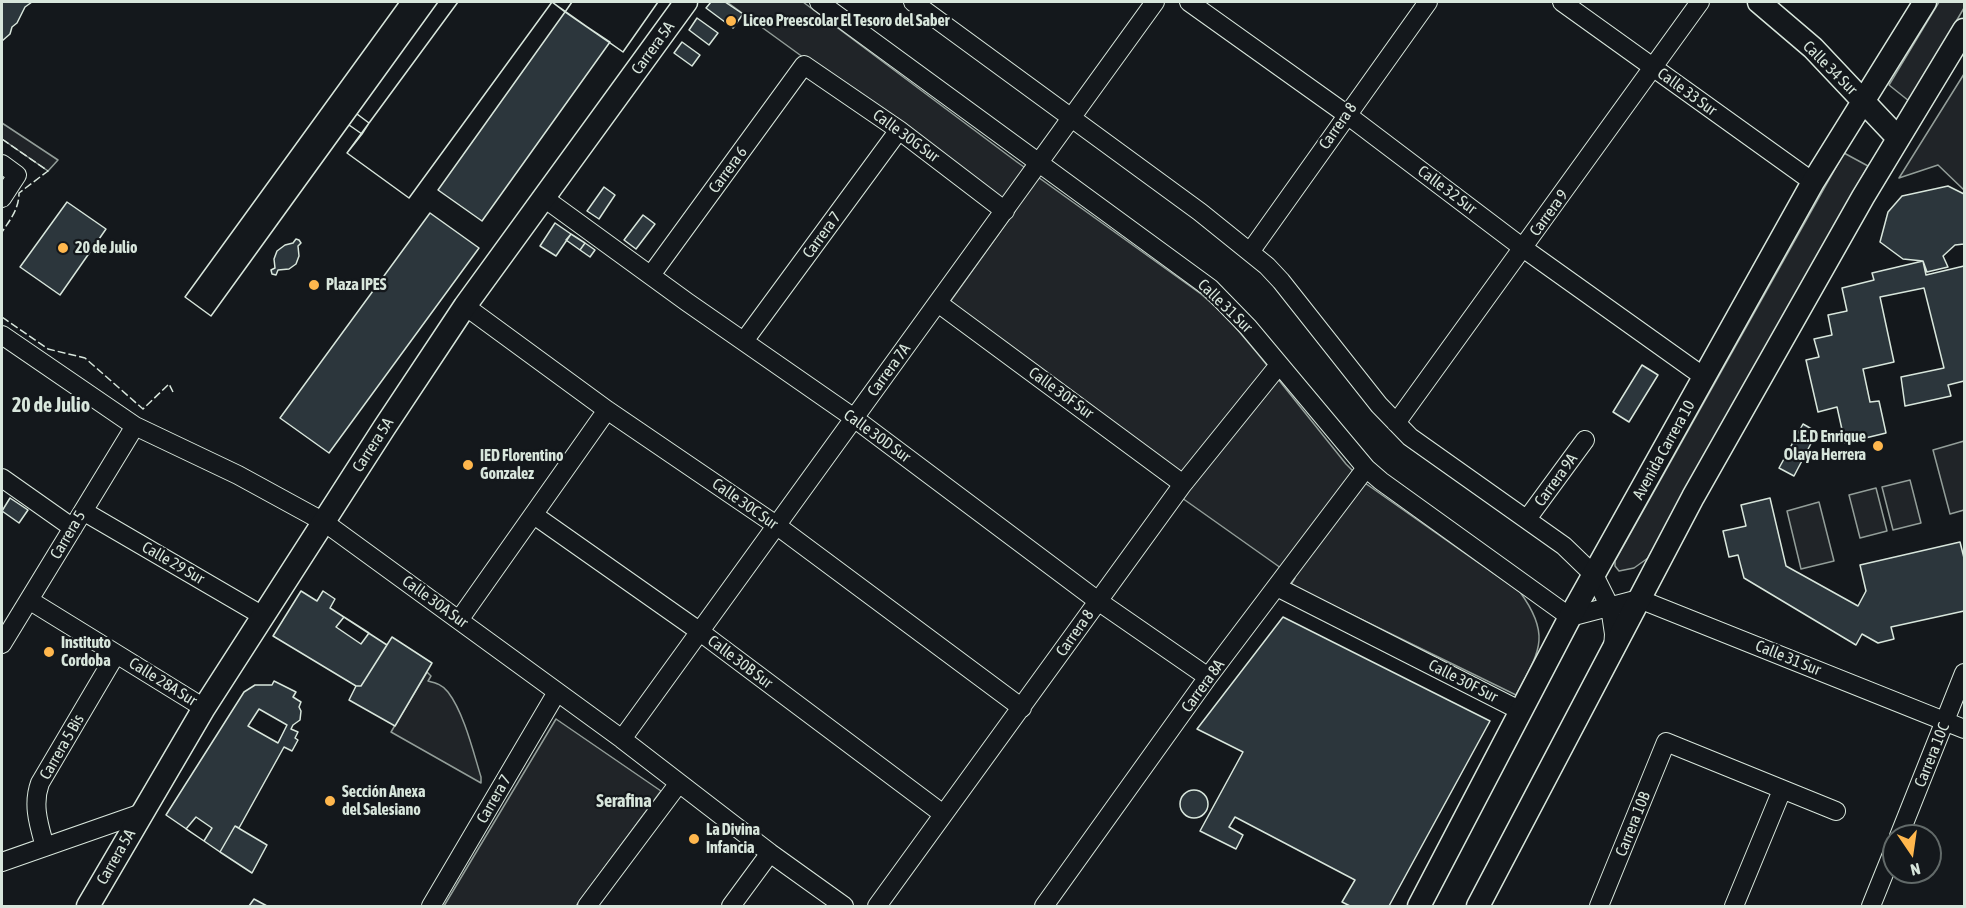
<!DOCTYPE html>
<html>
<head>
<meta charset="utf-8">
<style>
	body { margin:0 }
	#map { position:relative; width:1966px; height:908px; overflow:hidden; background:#14181c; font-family:"Asap Condensed",sans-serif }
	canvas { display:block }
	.frame { position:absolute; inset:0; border:3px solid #d8e6dc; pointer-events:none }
	.north { position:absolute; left:1882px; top:824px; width:60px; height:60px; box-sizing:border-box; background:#14181c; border:2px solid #626a69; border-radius:50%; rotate:167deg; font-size:16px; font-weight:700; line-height:24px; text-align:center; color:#d8e6dc }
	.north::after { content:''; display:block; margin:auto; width:21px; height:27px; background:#ffb74d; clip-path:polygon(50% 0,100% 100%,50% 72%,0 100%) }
</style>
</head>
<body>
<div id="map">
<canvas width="1966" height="908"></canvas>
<div class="frame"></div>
<div class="north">N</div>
</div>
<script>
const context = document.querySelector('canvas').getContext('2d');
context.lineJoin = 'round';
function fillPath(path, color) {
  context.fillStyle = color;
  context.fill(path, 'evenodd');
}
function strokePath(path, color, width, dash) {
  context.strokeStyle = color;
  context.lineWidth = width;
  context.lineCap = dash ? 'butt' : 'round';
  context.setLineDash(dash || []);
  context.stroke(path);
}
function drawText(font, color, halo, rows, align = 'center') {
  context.font = font + ' "Asap Condensed",sans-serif';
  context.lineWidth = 4.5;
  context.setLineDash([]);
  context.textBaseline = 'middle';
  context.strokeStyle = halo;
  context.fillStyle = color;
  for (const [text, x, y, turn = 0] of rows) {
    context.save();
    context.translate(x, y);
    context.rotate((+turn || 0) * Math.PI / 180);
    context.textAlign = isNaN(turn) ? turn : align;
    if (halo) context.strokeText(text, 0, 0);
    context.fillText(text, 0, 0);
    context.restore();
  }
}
const green = new Path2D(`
	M727 2H803L1017 162 1201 294 1226 316 1258 354 1346 464 1365 483 1520 592C1552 636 1539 652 1516 695L1291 585 1295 578 1182 498 1192 484 947 306 1015 211Z
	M1939 2H1964V8L1909 101 1889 85Z
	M1964 74V190L1938 165 1899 178Z
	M2 123 58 160 48 171 2 139Z
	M1844 153 1868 166 1648 558 1634 568 1619 571 1615 566V561Z
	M1964 441V510L1950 514 1933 450Z
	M1910 480 1921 523 1893 530 1882 487Z
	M1876 488 1887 531 1860 538 1849 495Z
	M1819 502 1834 561 1801 569 1787 511Z
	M427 672 431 676 428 681C436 683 443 685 448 692 464 713 473 751 481 777V783L391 732Z
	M556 719 661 791 576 906H444Z`);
fillPath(green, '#202428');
strokePath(green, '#939e99', 1.5);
const building = new Path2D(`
	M2 2H32L25 7 17 23 12 27 10 34 2 41Z
	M399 2H438L357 114 369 123 458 2H658L623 52 552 2 409 198 347 153 362 134 349 125 211 316 185 297Z
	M399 2H438L211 316 185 297Z
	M458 2H552L409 198 347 153Z
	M552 2H572L565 12Z
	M572 2H658L623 52 565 12Z
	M711 2H725L743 14 733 28 706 8Z
	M565 12 610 42 482 221 438 190Z
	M697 18 718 33 709 45 689 30Z
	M682 42 700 55 692 66 674 53Z
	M357 114 369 123 362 134 349 125Z
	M1948 186 1964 194V244L1955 245 1943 256 1948 267 1927 272 1923 261 1903 259 1880 242 1888 212 1902 196Z
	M604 187 615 195 599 219 587 211Z
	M67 202 106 229 60 295 20 267Z
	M430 213 479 248 329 453 280 418Z
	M643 215 655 224 636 249 624 240Z
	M555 223 571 234 556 256 540 246Z
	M571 234 585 243 580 250 566 240Z
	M296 239 299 240 301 243 298 246 299 256 296 264 289 269 278 270 276 275 272 274 271 270 275 268 274 259 277 251 285 245 293 243Z
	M585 243 595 250 590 257 580 250Z
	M1923 261 1926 275 1964 266V381L1948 385 1951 396 1905 406 1901 377 1944 368 1924 288 1880 297 1894 362 1863 369 1870 402 1879 401 1886 433 1845 443 1837 407 1818 412 1806 360 1819 357 1814 339 1832 335 1828 315 1847 311 1842 288 1874 280 1872 273Z
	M1642 365 1658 375 1629 422 1613 412Z
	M1803 424 1817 432 1794 476 1779 468Z
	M10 498 28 510 19 523 2 511Z
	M1770 498 1786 566 1858 606 1866 591 1860 565 1960 542 1964 558V611L1891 627 1894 639 1878 643 1862 634 1856 645 1744 578 1738 555 1729 557 1723 531 1746 526 1741 505Z
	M301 591 317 601 323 591 335 599 330 608 387 645 361 686H356L273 636Z
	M344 617 369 633 361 644 336 627Z
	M1283 617 1490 721 1389 906H1350L1342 902 1355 880 1235 817 1229 827 1243 835 1236 849 1200 831 1243 752 1197 729Z
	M392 637 432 663 395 726 349 700 356 686H361Z
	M274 681 296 692 293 697 301 702 299 707 301 711 300 720 293 725 291 729 298 732 295 738 298 740 292 751 284 747 239 828 235 826 220 852 166 815 244 692 255 685H272Z
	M259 709 287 725 278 743 248 726Z
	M1180 804a14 14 0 1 1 28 0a14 14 0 1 1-28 0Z
	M196 817 212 828 204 841 186 829Z
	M235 826 267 845 252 873 220 852Z
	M254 899 267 906H268H249Z`);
fillPath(building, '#2c363c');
strokePath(building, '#d8e6dc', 1.5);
const minor = new Path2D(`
	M819 2 1210 288 1248 327 1366 468 1381 481 1570 617 1639 599 1964 729
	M913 2 1200 212 1267 266 1281 281 1379 405 1410 437 1564 546 1594 575 1610 607 1614 634 1613 649
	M1189 2 1346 114 1523 248 1704 377
	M1562 2 1813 182
	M2 164 17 175 2 198
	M544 198 687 302 854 418 1098 601 1208 677
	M1250 252 1428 2
	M651 275 804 65 899 130 1005 211
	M938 303 1183 484
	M465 306 607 410 776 525 1022 708
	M2 335 135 426 238 475 324 522 622 739 770 853 844 906
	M744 341 899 130
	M1396 423 1700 2
	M2 478 73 528
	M83 511 263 616
	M534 515 699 631 943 814
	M1527 519 1585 440
	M1277 587 1521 711
	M29 600 204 708
	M459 620 607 410
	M2 644 135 426
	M622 739 1155 2
	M1899 836 1964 673
	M45 847C39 825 32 805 40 783L116 654
	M2 862 142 813
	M431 906 557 692
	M587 906 679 783
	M731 906 770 853
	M877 906 1183 484 1279 365
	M1044 906 1208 677 1366 468
	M1599 906 1666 742 1836 811
	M1734 906 1782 790
	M1871 906 1894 849`);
const major = new Path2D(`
	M1759 2 1813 48 1898 138
	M88 906 204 708 384 428 465 306 686 2
	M1419 906 1570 617 1813 182 1925 2
	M1478 906 1693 497 1863 197 1964 30`);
strokePath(minor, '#d8e6dc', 20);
strokePath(major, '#d8e6dc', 25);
strokePath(minor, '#14181c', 18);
strokePath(major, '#14181c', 22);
strokePath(new Path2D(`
	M2 139 48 171 19 193C19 209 10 220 2 232
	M2 317 48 349 85 358 143 409 169 384 173 392`), '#d8e6dc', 1.5, [8, 3]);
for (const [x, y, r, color] of [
	[731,21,6,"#ffb74d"],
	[63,248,6,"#ffb74d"],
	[314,285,6,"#ffb74d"],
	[1878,446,6,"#ffb74d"],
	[468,465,6,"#ffb74d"],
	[49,652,6,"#ffb74d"],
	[330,801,6,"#ffb74d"],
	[694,839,6,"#ffb74d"]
]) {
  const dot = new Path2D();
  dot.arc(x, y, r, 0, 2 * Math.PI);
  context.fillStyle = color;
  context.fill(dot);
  strokePath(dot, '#14181c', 2);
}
drawText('bold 16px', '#d8e6dc', '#14181c', [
	["Liceo Preescolar El Tesoro del Saber",743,21],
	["20 de Julio",75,248],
	["Plaza IPES",326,285],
	["I.E.D Enrique",1866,437,"right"],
	["Olaya Herrera",1866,455,"right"],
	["IED Florentino",480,456],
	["Gonzalez",480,474],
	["Instituto",61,643],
	["Cordoba",61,661],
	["Sección Anexa",342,792],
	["del Salesiano",342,810],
	["La Divina",706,830],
	["Infancia",706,848]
], 'left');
drawText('16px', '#d8e6dc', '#14181c', [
	["Carrera 5A",653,48,-54],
	["Calle 34 Sur",1830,68,45],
	["Calle 33 Sur",1687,92,36],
	["Carrera 8",1338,126,-55],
	["Calle 30G Sur",906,136,36],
	["Carrera 6",728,170,-54],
	["Calle 32 Sur",1447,190,37],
	["Carrera 9",1549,213,-54],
	["Carrera 7",822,235,-54],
	["Calle 31 Sur",1225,306,44],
	["Carrera 7A",889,370,-54],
	["Calle 30F Sur",1061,393,36],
	["Calle 30D Sur",877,436,36],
	["Carrera 5A",373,445,-57],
	["Avenida Carrera 10",1664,450,-61],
	["Carrera 9A",1556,480,-54],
	["Calle 30C Sur",745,504,35],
	["Carrera 5",68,535,-59],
	["Calle 29 Sur",173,563,30],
	["Calle 30A Sur",435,602,36],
	["Carrera 8",1075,633,-55],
	["Calle 31 Sur",1788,658,22],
	["Calle 30B Sur",740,662,37],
	["Calle 30F Sur",1463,681,27],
	["Calle 28A Sur",163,682,32],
	["Carrera 8A",1203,686,-54],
	["Carrera 5 Bis",62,747,-60],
	["Carrera 10C",1932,755,-68],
	["Carrera 7",494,799,-60],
	["Carrera 10B",1633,824,-68],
	["Carrera 5A",116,857,-60]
]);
drawText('bold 18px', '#d8e6dc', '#14181c', [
	["Serafina",624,801]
]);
drawText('bold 20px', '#d8e6dc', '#14181c', [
	["20 de Julio",51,406]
]);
</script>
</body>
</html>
